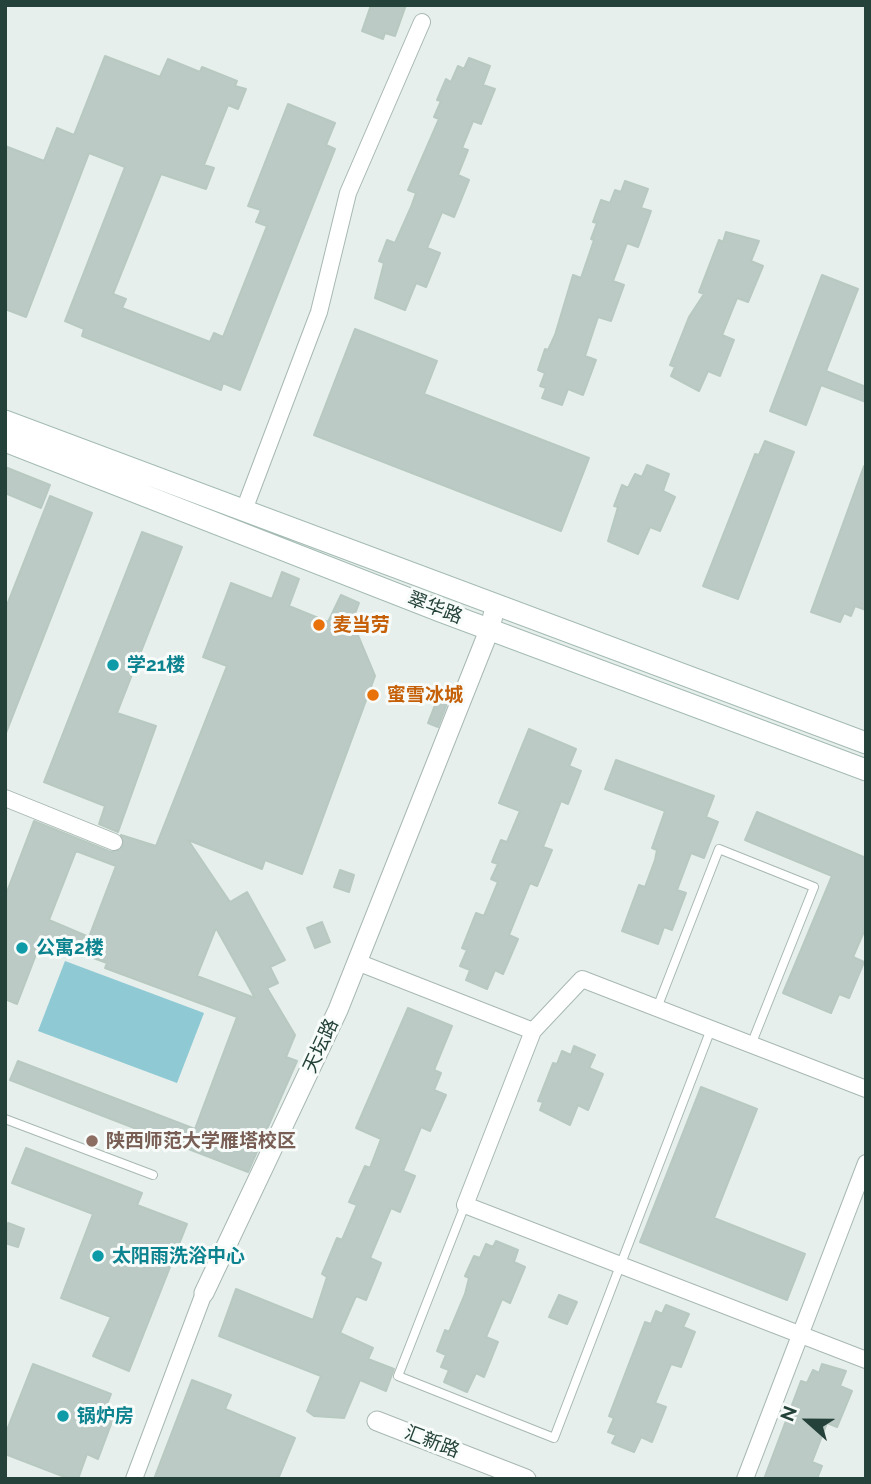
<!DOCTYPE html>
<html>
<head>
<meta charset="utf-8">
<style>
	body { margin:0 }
	#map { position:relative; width:871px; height:1484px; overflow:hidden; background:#e6efeb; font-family:Raleway,sans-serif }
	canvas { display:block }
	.frame { position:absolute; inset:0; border:7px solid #24423a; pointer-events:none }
	.north { position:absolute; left:773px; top:1386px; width:70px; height:70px; -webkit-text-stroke:5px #f7fbf9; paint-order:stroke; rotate:291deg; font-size:19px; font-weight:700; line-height:28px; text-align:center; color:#24423a }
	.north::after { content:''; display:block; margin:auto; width:24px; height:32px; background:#24423a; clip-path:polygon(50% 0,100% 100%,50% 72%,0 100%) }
</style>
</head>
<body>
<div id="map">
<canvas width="871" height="1484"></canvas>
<div class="frame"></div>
<div class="north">N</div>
</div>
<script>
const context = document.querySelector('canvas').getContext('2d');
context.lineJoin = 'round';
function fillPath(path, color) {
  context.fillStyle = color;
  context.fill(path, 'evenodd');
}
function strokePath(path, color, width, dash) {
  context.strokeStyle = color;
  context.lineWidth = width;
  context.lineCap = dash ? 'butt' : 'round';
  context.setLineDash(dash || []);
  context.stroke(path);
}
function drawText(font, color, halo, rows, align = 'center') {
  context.font = font + ' Raleway,"Noto Sans SC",sans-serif';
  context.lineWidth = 6;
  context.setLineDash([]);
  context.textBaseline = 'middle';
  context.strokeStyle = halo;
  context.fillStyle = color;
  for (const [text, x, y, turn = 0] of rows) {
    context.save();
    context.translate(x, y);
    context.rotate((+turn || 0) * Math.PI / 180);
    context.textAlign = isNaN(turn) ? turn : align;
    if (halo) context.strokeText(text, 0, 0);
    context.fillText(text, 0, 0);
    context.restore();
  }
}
fillPath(new Path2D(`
	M65 961 204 1013 177 1083 38 1031Z`), '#8ec9d4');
const building = new Path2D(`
	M371 5H406L395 36 385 33 383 39 362 31Z
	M105 56 160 77 168 59 200 72 202 67 237 81 235 86 246 89 238 109 228 105 204 165 214 168 206 189 161 174 113 294 126 299 122 308 210 342 214 333 223 337 267 226 256 222 261 210 248 206 288 104 335 123 326 145 335 149 240 390 223 383 221 390 82 336 84 329 65 321 125 167 89 153 26 317 5 309V146L44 161 57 128 74 135Z
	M469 58 490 66 483 85 495 89 481 124 473 121 462 148 468 150 458 175 469 180 454 217 442 212 427 248 440 253 426 287 416 283 405 310 375 298 384 263 379 261 387 240 395 243 411 207 416 193 408 190 439 119 434 117 441 101 437 100 446 79 451 82 458 66 464 69Z
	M625 181 648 189 641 208 651 211 638 247 627 243 613 281 624 285 611 321 598 317 585 356 596 360 583 395 568 389 562 405 542 398 546 388 540 386 545 373 538 370 545 349 548 350 555 335 573 275 581 278 594 240 591 239 597 223 593 222 601 200 610 203 615 190 621 192Z
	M726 232 759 241 751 261 763 266 748 302 737 298 722 335 734 340 720 376 708 371 699 391 671 376 675 367 670 365 689 317 704 294 699 292 719 240 723 242Z
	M822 275 858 289 826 371 866 387V402L821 385 806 425 770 411Z
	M355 329 437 361 424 394 589 458 561 531 314 435Z
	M765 441 794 452 738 599 703 586 755 454 759 455Z
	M647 465 669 474 663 491 675 497 660 531 650 527 638 554 608 541 618 507 614 506 622 485 628 488 635 474 642 477Z
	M864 466 866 610 855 606 851 616 844 613 840 622 811 612Z
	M5 467 50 485 41 508 5 493Z
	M50 496 92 513 6 733 5 610Z
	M142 532 182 547 117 713 156 726 118 832 99 824 105 806 44 782Z
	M282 572 299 579 289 606 328 622 341 595 359 603 349 630 357 633 375 676 302 874 265 860 262 869 188 840 230 902 247 892 285 960 270 967 278 983 267 988 295 1035 286 1057 297 1061 248 1172 10 1080 18 1061 195 1129 237 1017 105 968 107 963 42 939 17 1004 5 999V897L34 821 111 852 123 847 121 835 156 846 227 666 203 657 231 583 272 599ZM76 851 116 866 89 937 49 920ZM216 928 239 969 255 998 197 976Z
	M442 687 452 691 438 727 428 723Z
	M529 729 576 749 569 766 581 771 568 804 561 801 543 847 552 850 537 886 530 883 509 935 518 939 503 974 495 970 487 989 466 980 470 970 460 966 467 950 462 948 476 913 484 916 498 882 491 879 498 864 492 862 501 840 507 842 520 811 499 803Z
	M616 760 714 796 706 817 718 822 704 858 691 853 677 890 686 893 672 930 664 927 658 944 622 931 639 885 645 887 655 860 657 850 652 848 665 811 605 789Z
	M757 812 866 858V927L853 957 864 962 849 998 839 994 831 1013 783 993 832 876 745 840Z
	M340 870 354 875 349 892 334 887Z
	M322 922 330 942 315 948 307 928Z
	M408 1008 452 1026 434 1070 441 1073 434 1090 446 1095 430 1131 421 1127 403 1171 415 1176 400 1212 391 1208 370 1258 381 1263 366 1300 356 1296 340 1333 373 1348 368 1359 394 1369 386 1391 360 1380 344 1418 314 1416 307 1411 321 1376 219 1336 236 1289 313 1320 327 1277 322 1274 337 1238 342 1240 357 1205 349 1202 365 1166 370 1168 381 1139 356 1128Z
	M574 1046 595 1055 589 1068 603 1074 588 1110 578 1105 570 1125 540 1110 543 1102 538 1101 553 1063 557 1064 562 1051 571 1055Z
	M701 1087 757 1109 714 1218 805 1254 787 1300 640 1242Z
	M26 1148 142 1193 137 1205 187 1224 129 1371 93 1356 111 1317 61 1298 93 1214 12 1183Z
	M8 1223 24 1229 18 1247 5 1243Z
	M496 1241 518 1250 514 1262 525 1267 510 1303 502 1299 486 1337 498 1342 484 1377 476 1373 467 1392 444 1382 449 1370 441 1367 446 1355 437 1351 445 1330 449 1332 465 1294 469 1278 465 1276 474 1256 480 1258 486 1244 493 1247Z
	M559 1295 577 1302 567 1324 549 1317Z
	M666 1305 689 1314 683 1327 695 1332 681 1367 671 1364 655 1403 666 1407 652 1442 641 1437 634 1452 612 1443 616 1435 608 1432 614 1418 609 1416 645 1322 651 1324 656 1311 662 1314Z
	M33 1364 111 1394 106 1407 116 1411 98 1459 87 1454 78 1479H70L5 1454V1435Z
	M822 1364 846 1371 840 1386 852 1391 837 1427 827 1423 812 1462 822 1466 817 1479H764L801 1381 807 1383 813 1370 819 1373Z
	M192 1380 231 1395 225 1409 295 1438 278 1479H154Z`);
fillPath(building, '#bbcac4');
strokePath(building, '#b8c9c2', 2);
const service = new Path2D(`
	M657 1008 719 849 814 887 751 1045
	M5 1119 153 1175
	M465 1205 398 1376 554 1438 711 1029`);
const minor = new Path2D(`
	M244 510 319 312 348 193 422 22
	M5 798 114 842
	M357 962 533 1031
	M866 1089 582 979 533 1031 465 1205 866 1360
	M134 1479 204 1293
	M745 1479 866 1163`);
const tertiary = new Path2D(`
	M204 1293 338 1010 490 628 495 607
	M377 1421 526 1479`);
const secondary = new Path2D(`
	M5 421 866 743
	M5 441 440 611 866 770`);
strokePath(service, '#a8b8b2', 10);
strokePath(minor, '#a8b8b2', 18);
strokePath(tertiary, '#a8b8b2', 21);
strokePath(secondary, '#a4bbb3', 23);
strokePath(service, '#fff', 8);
strokePath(minor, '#fff', 16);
strokePath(tertiary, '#fff', 19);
strokePath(secondary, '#fff', 21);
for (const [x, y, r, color] of [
	[319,625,7,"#e8710a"],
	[113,665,7,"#0f9aa8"],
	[373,695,7,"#e8710a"],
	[22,948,7,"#0f9aa8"],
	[92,1141,7,"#8d6e63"],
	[98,1256,7,"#0f9aa8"],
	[63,1416,7,"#0f9aa8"]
]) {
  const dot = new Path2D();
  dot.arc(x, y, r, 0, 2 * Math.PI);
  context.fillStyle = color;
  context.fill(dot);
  strokePath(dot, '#f7fbf9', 2.5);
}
drawText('19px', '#24423a', '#f7fbf9', [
	["翠华路",435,608,21],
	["天坛路",321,1046,-65],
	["汇新路",432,1442,21]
]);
drawText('bold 19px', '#c56008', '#f7fbf9', [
	["麦当劳",333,625],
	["蜜雪冰城",387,695]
], 'left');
drawText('bold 19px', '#0d838f', '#f7fbf9', [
	["学21楼",127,665],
	["公寓2楼",36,948],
	["太阳雨洗浴中心",112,1256],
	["锅炉房",77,1416]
], 'left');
drawText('bold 19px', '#785e54', '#f7fbf9', [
	["陕西师范大学雁塔校区",106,1141]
], 'left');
</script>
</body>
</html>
